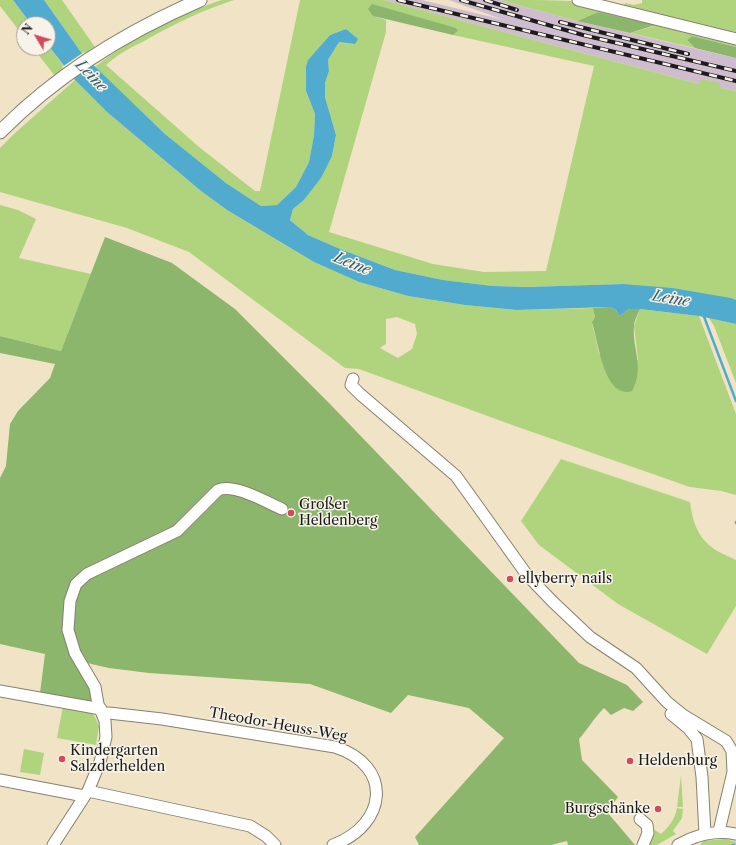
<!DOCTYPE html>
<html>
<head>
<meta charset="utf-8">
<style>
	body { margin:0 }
	#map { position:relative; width:736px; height:845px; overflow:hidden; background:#f0e3c6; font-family:"Libre Caslon Text",serif }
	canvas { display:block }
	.north { position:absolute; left:16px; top:16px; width:40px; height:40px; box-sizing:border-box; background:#f7f3e8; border:1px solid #9f9d96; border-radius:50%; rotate:308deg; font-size:11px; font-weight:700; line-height:16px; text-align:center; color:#1c1c1c }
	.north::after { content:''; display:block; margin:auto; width:14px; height:18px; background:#d1495b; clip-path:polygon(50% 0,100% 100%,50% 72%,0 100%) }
</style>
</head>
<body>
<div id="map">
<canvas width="736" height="845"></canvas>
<div class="north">N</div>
</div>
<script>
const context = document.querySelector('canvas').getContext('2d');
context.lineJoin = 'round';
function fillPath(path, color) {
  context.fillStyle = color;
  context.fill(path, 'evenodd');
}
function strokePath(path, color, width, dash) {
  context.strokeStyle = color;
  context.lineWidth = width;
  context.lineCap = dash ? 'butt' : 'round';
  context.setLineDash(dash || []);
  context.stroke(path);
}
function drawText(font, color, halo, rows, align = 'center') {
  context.font = font + ' "Libre Caslon Text",serif';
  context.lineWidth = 3;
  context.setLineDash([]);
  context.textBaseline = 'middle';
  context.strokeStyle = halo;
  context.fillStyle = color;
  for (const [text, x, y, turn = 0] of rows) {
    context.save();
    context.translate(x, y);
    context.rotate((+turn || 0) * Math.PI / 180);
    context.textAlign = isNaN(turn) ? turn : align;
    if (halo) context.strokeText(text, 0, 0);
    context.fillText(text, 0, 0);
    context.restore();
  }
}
fillPath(new Path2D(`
	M384 0H422L504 20 449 0H500L577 21 736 58V91L720 88V83L699 84Z`), '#cfbdcf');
fillPath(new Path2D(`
	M0 0H13L31 24H24V37L0 6Z
	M44 0H62L95 47 83 55Z
	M222 0H234C203 10 174 24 146 40 132 47 118 54 106 65L199 147 255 191H260L300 0H384L699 84 701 79 720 83V88L736 91V300L623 284 527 287 493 286 443 280 395 270 340 249 308 235 290 220 293 209 303 201 332 156 336 135 325 97V83L329 71 328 60 339 42 355 44 346 29 330 35 308 60 306 91 315 114 314 135 309 162 296 187 277 205 261 206 226 183 165 134 95 67C125 42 186 11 222 0ZM373 16 458 31 453 35 594 66 546 271 484 272 433 264 329 232 386 32V20Z
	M500 0C541 0 585 0 624 5L625 3 634 5 642 3V0H736V47L692 36 687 40 695 48 630 33 654 26 598 12 577 21Z
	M48 45 65 68 55 76 33 48H48Z
	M75 80 107 112 201 191 227 210 314 262 359 282 408 296 465 305 517 310 593 308 595 317 592 322 599 354 638 360 634 326 640 309 699 316 736 414V495L721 491 690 487 515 426 359 369 345 368 189 252 127 228 0 192V148L15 133ZM397 317 415 324 417 334 412 349 398 358 380 348 386 344V319Z
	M0 205 18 210 36 219 19 258 91 274 61 351 0 336Z
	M709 318 736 324V383L714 326Z
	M561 459 690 502C693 523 698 540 719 552 724 555 731 557 736 560V606L707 654 618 604 539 545 521 521Z
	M63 706 93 713 99 726 96 745 57 738Z
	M24 749 44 753 40 775 20 772Z
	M681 775 683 807H677Z
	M677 808 683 809 682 818 673 831 676 834 657 845H646L650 827 661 834C669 827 675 819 677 808Z
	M726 839 736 842V845H700L703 841Z`), '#b0d47d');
fillPath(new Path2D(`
	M372 4 456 28 458 31 453 35 373 16 368 9Z
	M598 12 655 25 630 33 577 21Z
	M692 36 736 47V58L695 48 687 40Z
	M105 237 172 263 235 309 330 404 579 663 627 685 643 702 633 711 624 708 611 715 604 708C594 718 588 729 579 739L582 760 618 797 607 812 635 845H568L567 841 551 845H419L415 837 504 738 469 708 408 695 391 713 310 684 149 673 109 668 78 661 95 704 40 693 45 654 0 644V478L6 466 10 424 18 411 50 378 55 364 0 353V336L61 351Z
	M610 307 616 310 619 316 629 309H640C638 314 634 321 634 326 632 349 645 367 632 391 604 400 598 340 592 322L595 317 593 308Z`), '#8cb66c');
fillPath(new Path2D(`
	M13 0H44L83 55 165 134 226 183 261 206 277 205 296 187 309 162 314 135 315 114 306 91V67L308 60 330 35 346 29 358 39 355 44 339 42 328 60 329 71 325 83V97L336 135 332 156 321 178 303 201 293 209 290 220 308 235 340 249 395 270 443 280 493 286 527 287 623 284 672 288 731 298 736 300V324L699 316 640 309H629L619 316 616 310 610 307 517 310 465 305 408 296 359 282 314 262 227 210 201 191 107 112 75 80 48 45V24H31Z`), '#50abce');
fillPath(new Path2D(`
	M84 52 95 64 72 80 62 67Z`), '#f0e3c6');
strokePath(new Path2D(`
	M703 314 736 401
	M736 522V523
	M733 845H734`), '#50abce', 2.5);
const minor = new Path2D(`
	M578 0 736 39
	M353 379 351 385 360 394 456 476 527 575 553 602 590 637 636 668 667 702 683 715 726 741 732 751 733 772 719 831
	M0 691 101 709
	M103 714 109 713 162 719 335 747C394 766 387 825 333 845
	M671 714 688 728 697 739 702 777 705 834
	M0 780 84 796
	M88 791 250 826 266 836 275 845
	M640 819 647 825 648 833 643 845
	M53 845 88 791 100 762 106 737 105 721 98 704 95 687 75 653 68 630 70 601 76 584 87 574 177 531 218 490C234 483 266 502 282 509
	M678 845C697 834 715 830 736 834`);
const major = new Path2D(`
	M0 132C57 74 126 32 200 0`);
strokePath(minor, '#868071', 13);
strokePath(major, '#868071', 15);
strokePath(minor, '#fff', 11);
strokePath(major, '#fff', 13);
const rail = new Path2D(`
	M398 0 736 81
	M461 0 583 35 736 71
	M485 0 517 10
	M560 22 688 54`);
strokePath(rail, '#1c1c1c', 4);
strokePath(rail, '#f7f3e8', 2.5, [8]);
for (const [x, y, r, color] of [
	[291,513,4,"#d1495b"],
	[510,579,4,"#d1495b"],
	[62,759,4,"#d1495b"],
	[630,761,4,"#d1495b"],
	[658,809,4,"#d1495b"]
]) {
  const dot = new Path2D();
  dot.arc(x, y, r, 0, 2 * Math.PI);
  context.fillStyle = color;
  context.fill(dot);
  strokePath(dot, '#f7f3e8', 1.5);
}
drawText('14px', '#1c1c1c', '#f7f3e8', [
	["Großer",299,505],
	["Heldenberg",299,521],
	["ellyberry nails",518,579],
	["Kindergarten",70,751],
	["Salzderhelden",70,767],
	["Heldenburg",638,761],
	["Burgschänke",650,809,"right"]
], 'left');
drawText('14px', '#1c1c1c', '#f7f3e8', [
	["Theodor-Heuss-Weg",278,725,10]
]);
drawText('italic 15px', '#335c6c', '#f7f3e8', [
	["Leine",91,76,46],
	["Leine",352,264,22],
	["Leine",671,299,9]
]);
</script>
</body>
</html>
